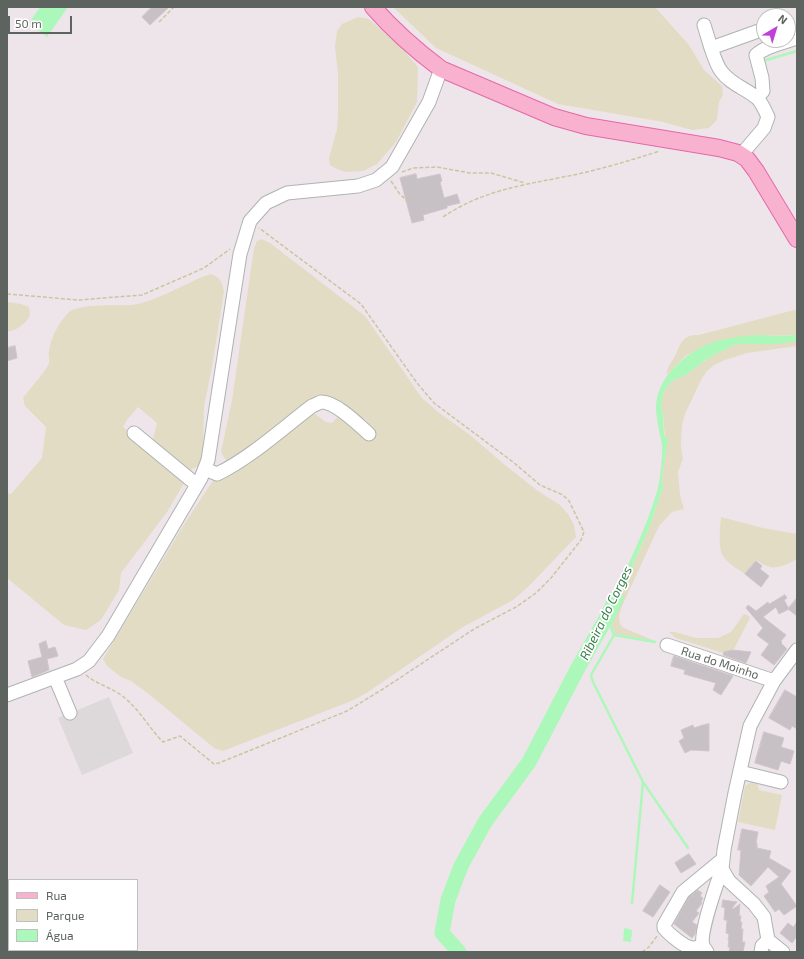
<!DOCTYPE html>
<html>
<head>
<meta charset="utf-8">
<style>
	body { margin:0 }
	#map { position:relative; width:804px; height:959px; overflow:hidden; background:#eee5ea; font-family:"Exo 2",sans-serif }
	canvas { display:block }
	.frame { position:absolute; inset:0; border:8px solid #5d645f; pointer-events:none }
	.legend { position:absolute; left:8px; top:879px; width:130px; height:72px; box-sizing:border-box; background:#fff; border:1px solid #bec1bf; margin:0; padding:5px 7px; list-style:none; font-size:12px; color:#5d645f }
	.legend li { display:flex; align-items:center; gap:8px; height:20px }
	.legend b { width:20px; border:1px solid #bec1bf }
	.north { position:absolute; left:756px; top:8px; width:40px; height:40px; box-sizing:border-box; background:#fff; border:1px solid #bec1bf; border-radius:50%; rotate:38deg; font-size:11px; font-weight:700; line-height:16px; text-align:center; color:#5d645f }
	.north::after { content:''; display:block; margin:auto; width:14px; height:18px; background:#bf40da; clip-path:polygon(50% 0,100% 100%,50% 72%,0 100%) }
	.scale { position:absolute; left:8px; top:16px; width:64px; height:18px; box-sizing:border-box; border:2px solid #5d645f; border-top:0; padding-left:5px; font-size:12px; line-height:14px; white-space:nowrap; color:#5d645f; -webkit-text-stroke:3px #fff; paint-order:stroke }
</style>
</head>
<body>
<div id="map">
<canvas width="804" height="959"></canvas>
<div class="frame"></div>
<ul class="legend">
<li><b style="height:5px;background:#f8b1ce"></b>Rua</li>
<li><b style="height:11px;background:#e3dcc4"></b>Parque</li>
<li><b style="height:11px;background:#acf7ba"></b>Água</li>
</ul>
<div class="north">N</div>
<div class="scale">50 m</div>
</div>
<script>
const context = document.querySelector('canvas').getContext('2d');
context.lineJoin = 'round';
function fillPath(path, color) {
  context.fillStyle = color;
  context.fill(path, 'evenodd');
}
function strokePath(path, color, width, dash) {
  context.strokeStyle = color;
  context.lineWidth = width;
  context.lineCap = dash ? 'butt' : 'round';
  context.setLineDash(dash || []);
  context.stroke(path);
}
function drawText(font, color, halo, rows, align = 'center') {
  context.font = font + ' "Exo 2",sans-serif';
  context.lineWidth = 3.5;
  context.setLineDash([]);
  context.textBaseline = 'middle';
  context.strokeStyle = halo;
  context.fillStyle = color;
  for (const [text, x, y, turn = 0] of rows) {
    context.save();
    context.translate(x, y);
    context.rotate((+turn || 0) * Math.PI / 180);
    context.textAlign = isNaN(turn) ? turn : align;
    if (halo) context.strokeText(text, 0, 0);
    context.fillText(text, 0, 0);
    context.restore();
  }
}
fillPath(new Path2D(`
	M109 697 133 753 82 775 58 718Z`), '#ddd8da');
fillPath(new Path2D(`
	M393 7H655L689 45 704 70 722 86 723 95 719 102 717 120 709 128 692 130 663 122 558 104 436 48Z
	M358 17 369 19 403 49 418 67 417 102 396 142 377 164 363 171 346 172 337 169 330 165 329 158 337 129 338 114V73L335 47 337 31 342 24Z
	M262 239 270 243 365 316 422 398 438 412 470 435 505 465 538 491 560 505 568 514 574 525 576 537 529 586 513 600 463 627 368 692 354 700 223 751 214 748 150 695 131 681 121 677 107 666 103 659 183 526 212 482 217 477 311 411 326 422 332 423 340 414 373 438 376 434 374 428 365 419 356 417 320 397 229 461 225 459 221 452 232 400 254 248 257 241Z
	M211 274C221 278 222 282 224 292L212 367 204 407 203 452 198 466 188 471 156 446 153 439 157 423 138 407 127 420 123 427 187 478 167 512 121 573 119 590 101 620 86 630 64 625 7 578V493L11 494 42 458 46 427 25 406 23 398C28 391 47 370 49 363 50 359 48 355 49 351 51 337 58 324 68 313 77 303 116 306 131 305 150 304 183 285 202 277Z
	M7 302 21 304 29 307 30 316C24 325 17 330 7 332Z
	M794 310H797V335C762 337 734 333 701 349 696 351 691 353 687 355 680 360 673 369 667 375 667 366 672 362 676 354 681 342 684 334 699 335Z
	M795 340 797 341V346L747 353 725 360 714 365 707 371 702 378 685 414 682 425 681 446 683 459 678 472 680 495 684 509 672 512 659 526 622 606 619 616 620 624 624 628 655 641 615 634 610 621 623 587 650 526 663 487 662 477 666 451 663 414 661 405 664 391 672 381 686 375 708 358 736 344H748Z
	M721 517 763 528 797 534V559C779 568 774 572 756 560L745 574C738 569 727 563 723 556 718 548 720 526 721 517Z
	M744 614 749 616 750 618 734 649 724 652 723 653 676 638 669 632H675L696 638H718L731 632Z
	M751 782 758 784 759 790 782 795 775 830 738 822 745 786Z`), '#e3dcc4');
fillPath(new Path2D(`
	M40 7H68L47 37 29 23Z
	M759 335 775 336 797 335V341L776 344H736L708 358 686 375 672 381 664 391 661 405 663 414 664 435 668 439 662 477 663 487 650 526 623 587 610 621 605 614C623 574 646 531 658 488 660 479 663 454 662 445 660 433 656 419 656 406 658 374 689 350 717 341 731 337 745 336 759 335Z
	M625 928 632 930 631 942 623 941 624 929Z`), '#acf7ba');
strokePath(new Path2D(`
	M763 61 797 51
	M607 617 614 635
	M614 635 591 675 593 682 643 782 688 848
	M614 635 655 642
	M632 903 643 782`), '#acf7ba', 2.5);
strokePath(new Path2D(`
	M459 952 442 933 448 900 461 866 485 822 529 762 579 666 607 617 616 598`), '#acf7ba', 15);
const building = new Path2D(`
	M152 7H169L150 25 142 17Z
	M416 174 417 179 440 174 442 181 440 182 444 198 457 194 460 203 447 206V208L423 215 424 220 412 223 400 178Z
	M15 346 17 358 7 361V348Z
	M756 561 762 566 760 569 769 576 761 587 745 574Z
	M785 595 787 598 784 600 789 609 779 614 776 607 763 617 786 635 781 641 782 642 781 643 787 649 774 665 761 655 769 644 757 635 763 628 746 608 748 605 756 611 768 602 769 604Z
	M797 598V616L788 609Z
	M46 641 48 649 55 647 58 656 47 659 49 670 32 677 28 661 42 657 39 644Z
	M733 650 751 652 746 663 723 655 724 652Z
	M674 656 733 676 721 695 713 690 716 683 684 674 685 670 671 666Z
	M785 690 797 697V729L792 726 790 730 769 718Z
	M709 724V751L691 750 685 753 679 741 684 738 681 730 693 725 694 728 703 725Z
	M764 732 784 738 781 747 794 751 790 764 781 761 778 770 755 763Z
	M742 829 758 832 756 843H757V848L771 851 769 858 791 871 781 884 797 906 784 915 779 909 775 912 764 896 769 892 766 886 779 877 768 867 751 886 739 875 741 850H738Z
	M689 854 696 864 681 873 675 863Z
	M660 885 670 892 653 917 643 911Z
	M698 890 702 893 700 896 703 898 701 902 702 903 696 911 699 913 692 922 697 925 695 934 692 938 674 924 689 897Z
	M723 900 737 902 732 908 733 909 740 904 739 916H741L740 922H742L741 929H743L742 942H745L743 952H729L730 947H728L729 940H728L729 934 726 933 727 920H724L725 908 722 907Z
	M797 922V936L792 943 780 933 788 923 793 927Z`);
fillPath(building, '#c7c0c4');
strokePath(building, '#d2c4cc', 1);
const minor = new Path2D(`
	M704 25 711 48
	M757 98 763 91 762 78 756 55C767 45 784 43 797 38
	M741 155 764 128 768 117C765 110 762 103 757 98 745 88 730 84 721 71 716 64 714 56 711 48L764 29
	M134 433 197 485
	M205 469 217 474C249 459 283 428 312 406 315 405 318 403 321 402 335 401 359 425 369 434
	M667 645 774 681
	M55 677 70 713
	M7 695 77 669 89 661 108 636 201 478 208 460 240 254 250 221 266 203 287 193 358 186 376 180 392 167 429 102 441 69
	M740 772 781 782
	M703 945C700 946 696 948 693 948 685 948 669 934 664 928V925L683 892 723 859
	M707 952C706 950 704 948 703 946 699 934 717 883 722 869
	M761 952 762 946 768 940
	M783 952 768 940 764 917 754 904 729 881 722 869 724 850 735 793 750 726 774 681 797 650`);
const major = new Path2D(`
	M373 7C393 30 417 51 441 69L554 117 586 126 719 148 738 153 747 159 756 171 797 239`);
strokePath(minor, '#aeb4b0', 15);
strokePath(major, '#e568aa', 18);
strokePath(new Path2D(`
	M159 22 174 7
	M402 172 413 168 437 167 470 173H491L525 183
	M391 181 399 193 406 200 413 198
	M443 217C482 191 518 186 563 177 596 171 628 161 660 151
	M7 294 78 300 142 295 204 268 230 249
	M86 675C96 684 110 687 121 695 139 708 148 727 163 742L180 736 214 764 219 763 347 711 383 689 474 629 516 607 536 593 551 578 581 540 584 532 569 501 563 495 540 485 513 462 434 403 417 383 361 304 259 228
	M642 952 649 947 657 936`), '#c6c7a0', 1.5, [4, 2]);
strokePath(minor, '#fff', 13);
strokePath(major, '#f8b1ce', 16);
drawText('12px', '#5d645f', '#fff', [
	["Rua do Moinho",720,663,18]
]);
drawText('italic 13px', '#3a7e4c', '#fff', [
	["Ribeira do Corges",606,613,-64]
]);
</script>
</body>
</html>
